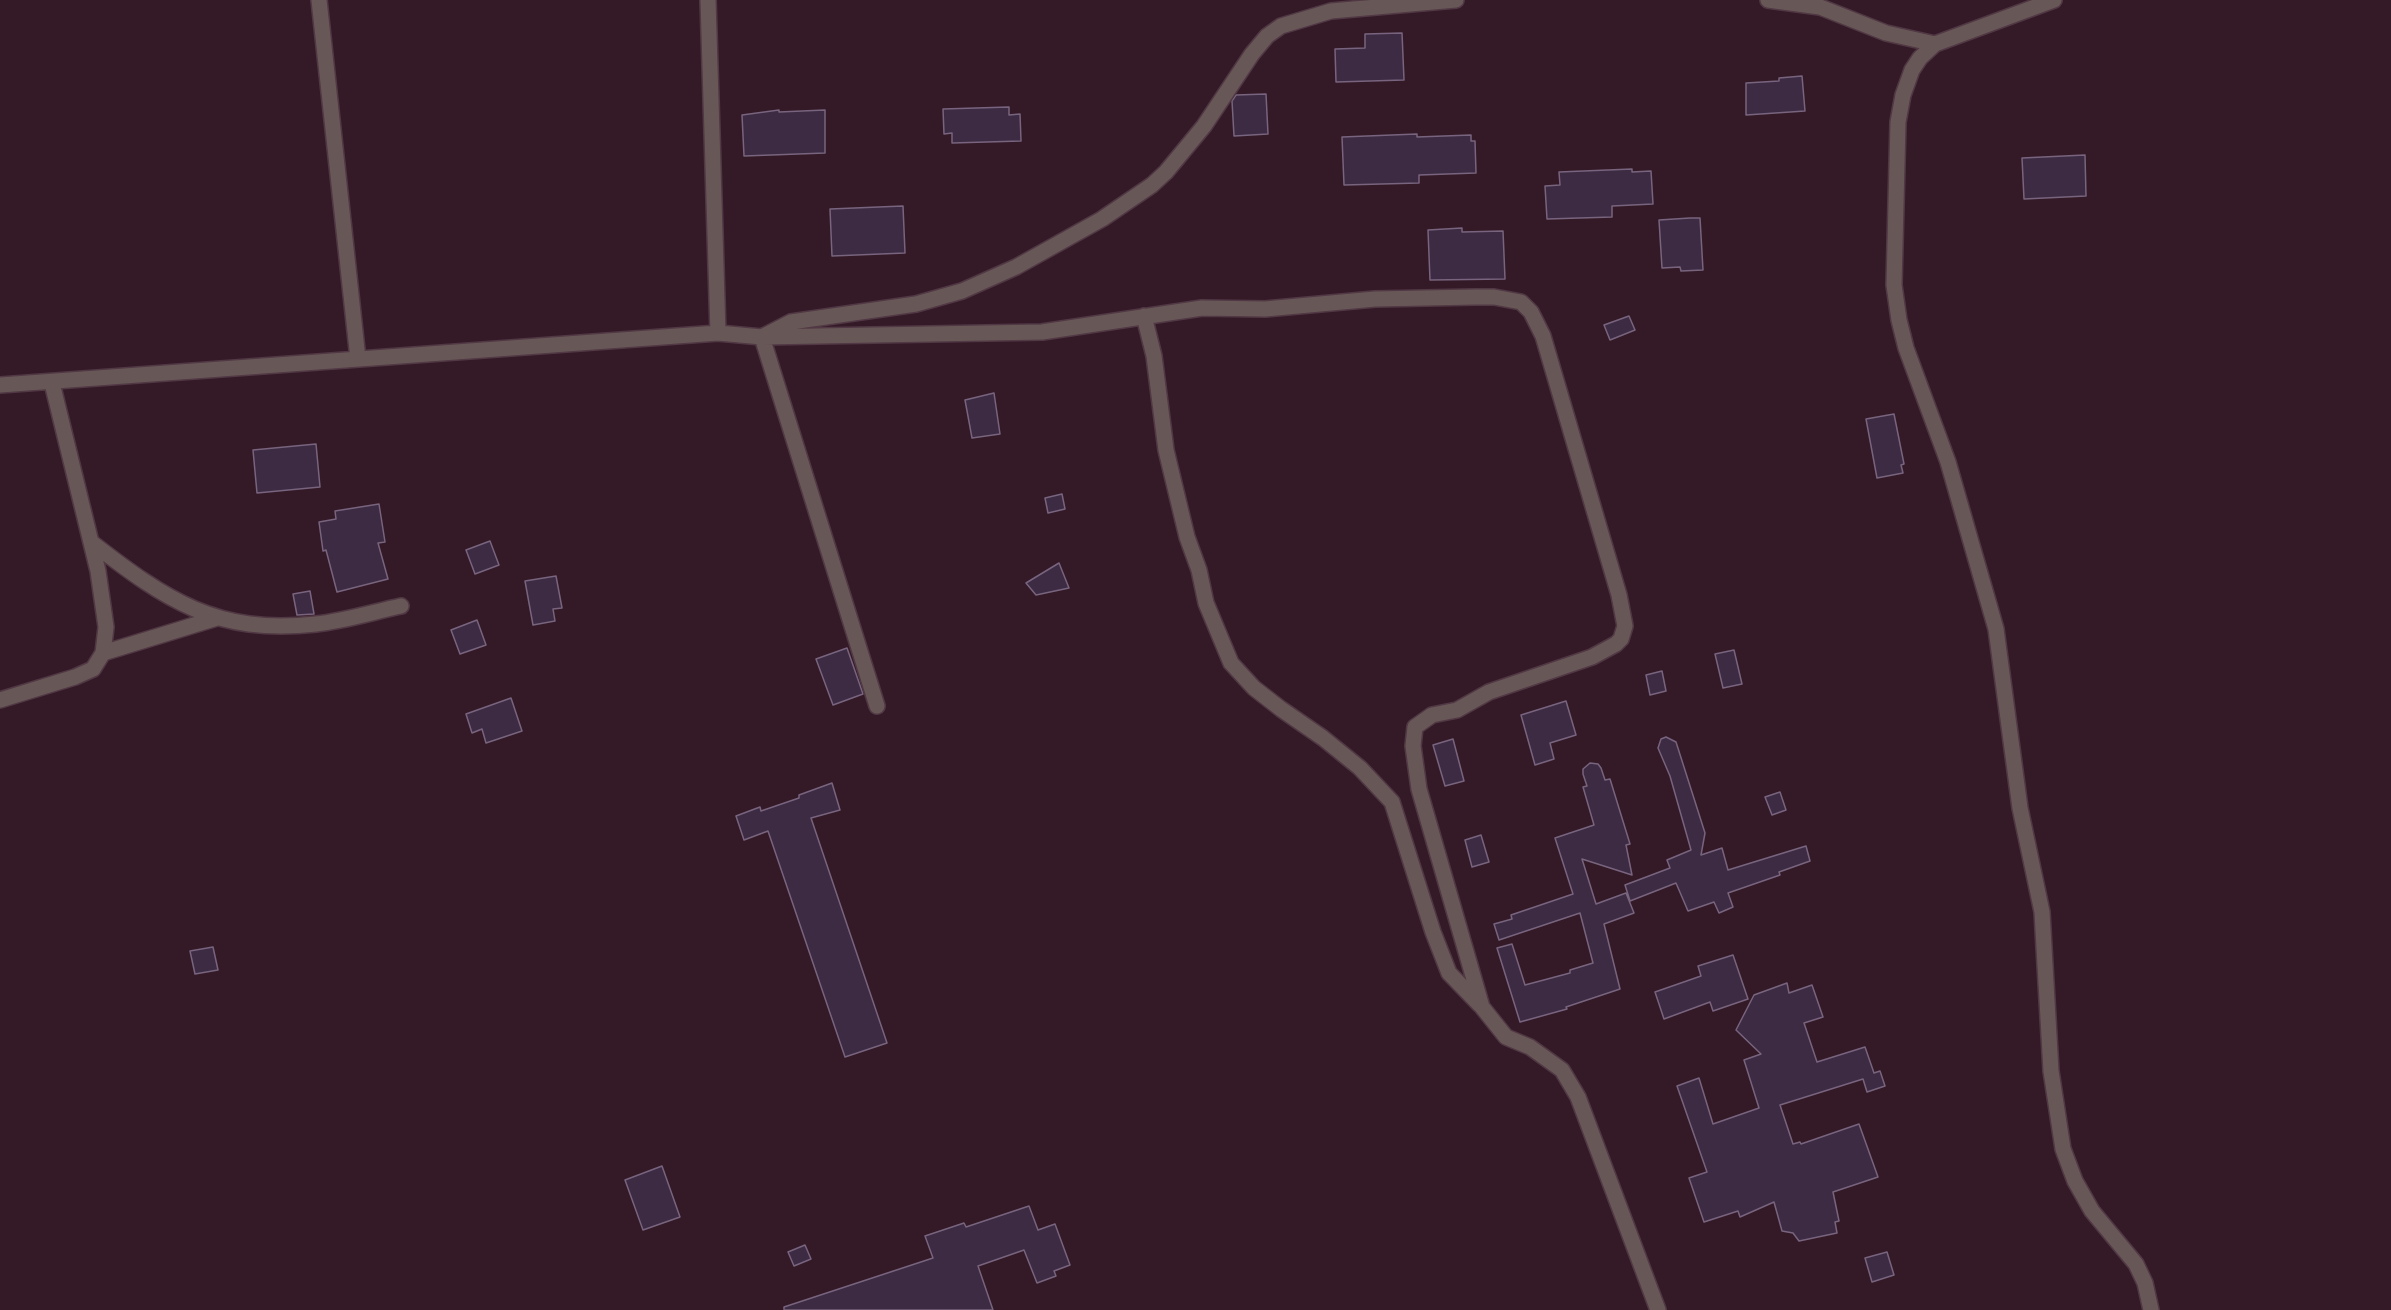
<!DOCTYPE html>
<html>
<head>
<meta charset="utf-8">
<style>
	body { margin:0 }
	canvas { display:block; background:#341a27 }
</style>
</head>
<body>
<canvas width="2391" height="1310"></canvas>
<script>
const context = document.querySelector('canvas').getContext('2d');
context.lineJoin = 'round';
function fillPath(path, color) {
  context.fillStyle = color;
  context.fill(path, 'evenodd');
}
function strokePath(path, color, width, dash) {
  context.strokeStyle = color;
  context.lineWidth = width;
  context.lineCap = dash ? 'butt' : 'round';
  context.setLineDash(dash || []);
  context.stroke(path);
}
const building = new Path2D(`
	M1402 33 1404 80 1336 82 1335 49 1365 48V34Z
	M1802 76 1805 111 1746 115V83L1779 81V78Z
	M1266 94 1268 134 1234 136 1232 101 1236 95Z
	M1009 107V115L1020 114 1021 141 952 143V133L944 134 943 109Z
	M779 110V112L825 110V153L744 156 742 115Z
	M1417 134V137L1471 135V141H1475L1476 173 1419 175V183L1344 185 1342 137Z
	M2085 155 2086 196 2024 199 2022 158Z
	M1632 169V172L1651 171 1653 204 1612 206V217L1547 219 1545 186 1560 185 1559 172Z
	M903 206 905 253 832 256 830 209Z
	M1690 218H1700L1703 270 1681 271 1680 267 1662 268 1659 220Z
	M1462 228V232L1503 231 1505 279 1430 280 1428 230Z
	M1629 316 1635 330 1610 340 1604 325Z
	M994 393 1000 434 972 438 965 400Z
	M1894 414 1904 464 1901 465 1903 473 1877 478 1866 419Z
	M316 444 320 487 257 493 253 450Z
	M1062 494 1065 509 1048 513 1045 498Z
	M379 504 385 542 378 543 388 579 337 592 326 550 323 551 319 522 336 519 335 511Z
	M490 541 499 565 475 574 466 550Z
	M1059 563 1069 588 1036 595 1026 583Z
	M556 576 562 608 553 609 555 621 533 625 525 581Z
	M310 591 314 614 297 615 293 594Z
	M477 620 486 645 460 654 451 630Z
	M847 648 863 694 833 705 816 659Z
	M1734 650 1742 684 1723 688 1715 654Z
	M1662 671 1666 691 1650 695 1646 675Z
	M511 698 522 731 486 743 482 729 472 733 466 714Z
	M1566 701 1576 735 1550 743 1554 759 1535 765 1521 715Z
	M1666 737 1676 742 1705 833 1701 855 1722 848 1728 870 1806 846 1810 861 1779 872 1780 875 1728 893 1733 907 1719 913 1714 902 1688 911 1676 883 1630 901 1625 885 1670 868 1667 860 1691 850 1670 776 1658 748 1661 739Z
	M1453 739 1464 781 1445 786 1433 745Z
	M1590 763 1598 764 1601 768 1605 780 1610 779 1630 844 1626 845 1632 875 1582 859 1596 904 1626 893 1634 913 1604 924 1620 989 1566 1007 1567 1009 1520 1022 1497 948 1512 944 1525 985 1570 973V970L1593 963 1580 913 1499 940 1494 924 1512 919 1511 915 1573 894 1555 838 1594 825 1583 787 1587 786 1583 774V769Z
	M832 783 840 810 811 818 887 1043 845 1057 768 831 744 840 736 816 760 807 761 811 799 798V795Z
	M1780 792 1786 810 1772 815 1765 797Z
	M1481 835 1489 862 1472 867 1465 840Z
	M213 947 218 970 195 974 190 951Z
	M1733 955 1748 999 1713 1011 1710 1002 1664 1019 1655 992 1701 976 1698 966Z
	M1787 983 1789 993 1812 985 1823 1017 1804 1023 1817 1062 1865 1047 1874 1073 1880 1071 1885 1086 1867 1092 1863 1079 1780 1105 1793 1144 1800 1142 1801 1144 1859 1124 1878 1177 1833 1192 1839 1221 1835 1222 1837 1233 1799 1241 1793 1233 1782 1231 1774 1202 1740 1217 1738 1211 1704 1222 1689 1178 1707 1172 1677 1086 1699 1078 1713 1124 1759 1108 1744 1060 1761 1054 1736 1030 1754 995Z
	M662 1166 680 1217 643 1230 625 1180Z
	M1029 1206 1038 1230 1055 1224 1070 1265 1054 1271 1056 1276 1037 1283 1024 1250 978 1266 993 1310H784V1307L933 1258 925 1236 964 1223 966 1227Z
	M805 1245 811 1259 794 1266 788 1252Z
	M1887 1252 1894 1275 1872 1282 1865 1258Z`);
fillPath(building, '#3c2b42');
strokePath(building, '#78647e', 1.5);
const street = new Path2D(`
	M319 0 358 359
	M708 0 718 333
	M1768 0 1820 7 1886 33 1935 44
	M2054 0 1935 44 1920 58 1912 70 1903 95 1898 122 1894 285 1899 320 1906 348 1948 462 1996 629 2020 808 2042 912 2051 1071 2063 1149 2075 1181 2092 1211 2136 1264 2145 1283 2151 1310
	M1144 316 1154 356 1166 450 1187 537 1199 570 1206 603 1231 663 1254 688 1281 709 1323 738 1360 768 1392 802 1433 932 1449 973 1480 1005
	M0 385 718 333 762 337 1042 332 1202 308 1265 309 1375 299 1475 297H1494L1521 302 1531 312 1543 336 1619 595 1625 626 1621 639 1616 644 1592 657 1489 692 1457 710 1432 715 1415 727 1413 746 1419 789 1482 1007 1506 1037 1530 1047 1562 1070 1578 1097 1658 1310
	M91 542C166 600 216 635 316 624 344 621 373 612 401 606
	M103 653 217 618
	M0 700 75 677 93 669 103 653 106 627 98 571 52 383
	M877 706 762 337 791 322 916 304 962 291 1016 267 1102 219 1152 185 1166 172 1204 126 1252 54 1267 36 1281 26 1331 11 1456 0`);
strokePath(street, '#513844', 18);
strokePath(street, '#675857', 15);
</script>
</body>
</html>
